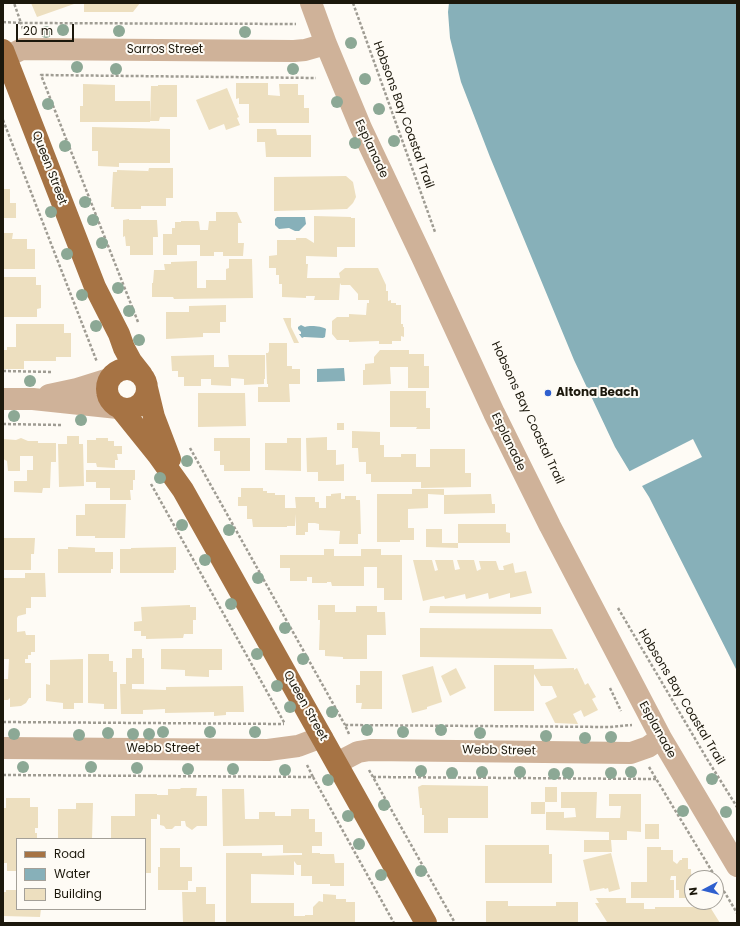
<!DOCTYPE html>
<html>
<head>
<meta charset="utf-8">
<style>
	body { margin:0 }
	#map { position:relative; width:740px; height:926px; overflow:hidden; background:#fefbf5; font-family:Poppins,sans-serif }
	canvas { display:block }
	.frame { position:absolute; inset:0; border:4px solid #1c180c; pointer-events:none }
	.legend { position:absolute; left:16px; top:838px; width:130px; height:72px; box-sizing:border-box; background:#fefbf5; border:1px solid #a4a098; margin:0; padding:5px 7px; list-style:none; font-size:12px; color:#1c180c }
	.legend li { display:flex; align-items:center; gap:8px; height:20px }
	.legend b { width:20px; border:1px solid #a4a098 }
	.north { position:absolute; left:684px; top:870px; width:40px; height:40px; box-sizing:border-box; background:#fefbf5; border:1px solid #a4a098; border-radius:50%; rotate:263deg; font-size:11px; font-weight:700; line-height:16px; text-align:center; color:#1c180c }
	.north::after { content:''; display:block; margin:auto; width:14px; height:18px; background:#2f5fce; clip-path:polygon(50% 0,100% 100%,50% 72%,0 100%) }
	.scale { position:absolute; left:16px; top:24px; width:58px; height:18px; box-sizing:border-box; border:2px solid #1c180c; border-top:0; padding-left:5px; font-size:12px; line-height:14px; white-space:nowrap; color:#1c180c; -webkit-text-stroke:3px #fefbf5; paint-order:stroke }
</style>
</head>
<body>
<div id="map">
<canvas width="740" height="926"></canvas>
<div class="frame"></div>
<ul class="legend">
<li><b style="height:5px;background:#a67344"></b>Road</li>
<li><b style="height:11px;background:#87b0b9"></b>Water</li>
<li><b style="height:11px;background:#eddfbf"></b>Building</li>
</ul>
<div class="north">N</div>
<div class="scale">20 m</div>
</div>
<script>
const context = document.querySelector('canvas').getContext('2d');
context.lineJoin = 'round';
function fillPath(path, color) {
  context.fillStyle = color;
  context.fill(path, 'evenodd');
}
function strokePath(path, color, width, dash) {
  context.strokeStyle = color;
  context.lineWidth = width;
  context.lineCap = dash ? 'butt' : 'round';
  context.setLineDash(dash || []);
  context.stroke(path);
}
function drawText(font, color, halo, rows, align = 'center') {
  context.font = font + ' Poppins,sans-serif';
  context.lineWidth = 4;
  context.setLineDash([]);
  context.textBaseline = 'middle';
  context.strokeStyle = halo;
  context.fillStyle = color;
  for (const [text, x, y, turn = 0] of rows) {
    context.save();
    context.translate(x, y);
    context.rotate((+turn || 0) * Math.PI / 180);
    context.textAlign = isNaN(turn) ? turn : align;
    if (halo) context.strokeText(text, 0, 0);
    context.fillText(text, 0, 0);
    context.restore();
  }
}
fillPath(new Path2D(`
	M449 3H737V671L649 497 642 486 630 472 615 447 574 360 490 157 461 82 450 38 448 12Z
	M277 217H305L306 224 299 231H295L289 228 279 229 275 225V219Z
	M301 325 305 327C309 325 322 326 326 329L325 337 323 338 304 337 302 338 299 334H301V332L298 329V327Z
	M344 368 345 381 317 382V369Z`), '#87b0b9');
fillPath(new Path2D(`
	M693 439 702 457 640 487 628 472Z`), '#fefbf5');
fillPath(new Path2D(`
	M31 3H73L74 4 37 17Z
	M84 3H140L133 12H84Z
	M236 83H268V95L280 96 279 84H298V95H304V108H309V123H249V104H239V98L236 99Z
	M83 84 115 85V101H150V122H80V106H83Z
	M158 85H177V117H160L159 121H150L151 86H158Z
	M227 88 239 117 237 118 240 125 226 130 224 124 209 130 196 100Z
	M92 127 170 129V163H119V167L98 166V151H92Z
	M257 129H276L277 135H311V157H266L265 142H257Z
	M149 168H173V198H166V206H141V209H114V207H111L113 172H117V170L148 171V172Z
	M346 176 353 182 356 197 353 203 347 209 274 211V177Z
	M3 189H10V203H16V218H3Z
	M216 212H237L242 223H238V243H244L243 256H223V252H214V256H200V245H177V255H163V234H172V228H175V222H181V221H198L199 222 200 230H208L209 221H216Z
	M314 216 351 217V218H355V247H337V257L306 256V264H308L307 278H340L339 273 345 268H378L386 285V291H388V301L391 300V303H396V305H401V324H403V327H404V337L401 336V341H392V344H379V341L349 342V340H337L332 334V321L337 317H349V314L366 315 367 303H369V300H358V294L350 285H341L340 283 339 300H314L315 296H306V298L282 297V284H279V275H276V268H269V256L277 255V240H296V238H306L314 243Z
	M129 219V220H157L158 237H153V255H130V246H126L125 236 123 237V220Z
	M3 233H13L12 239H27V249H35V269H3Z
	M229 259H252L253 298 174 299 173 297H152V283H153L154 270H165L164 264H171V262L197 261V288H206V280H226V269L229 268Z
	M3 277H36V285H41V308L37 309V317H3Z
	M226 305V322H220V333H203V337L166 339V312H189V306Z
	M283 318H291V327L299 343H294Z
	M16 324H64V333H71V357H56V361H24V369H3V350H7V347H16Z
	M269 343H287V366H292V369H300V384H289L290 402H258V387H268V384H267L266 353H268L269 351Z
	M380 350H409V354H424V366H429V388H408V367H390L391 384 363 385V370H365V364L374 363V357Z
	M214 355V367H229L228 355H265V379H264V384L244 385V379L231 378V386L211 385V379H201V386H184V377H178V371H172L171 356Z
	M390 391H426V408H430V429H416L417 427H390Z
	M198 393H245L246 426 198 427Z
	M337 423H344V430H337Z
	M352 431 380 432V445H384V457H401V454H416V467H430V449H465V473H471V487L421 488V482H371V474H366V462H359L358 448H352Z
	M67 436H79V444H83L84 486 59 487 58 444H67Z
	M327 437V450H336V465L344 464V481H318V472H307L306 438Z
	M21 438 28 441H38V443H56V462H51L50 488H43L42 493 14 492V481H27V470H33V456H20V471H8L7 461 3 459V439L16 440Z
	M96 438H108V441H114V446H122V454H117L118 460H115V468L97 467 96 463H87V440H96Z
	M214 438H250V471H224V465H220V451H214Z
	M287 438H301V471L265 470V443H287Z
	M86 470H135V480H133V490H130L131 500H110V488H96V482H86Z
	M241 488H263V491H267V493H275V495H285V508H296L295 497H315V502H319V508H326V496H331V494L341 493V499H345V496H356V500H360L361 534H358V544H339L340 531 319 530V524L315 523H308V532H305V535H296V514L295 526H287V527H253L252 519H247V506H238V497H241Z
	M412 489H444V495L428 494V508L408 509V528H414V540H400V542H377V494H412Z
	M491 494 492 504H495V513L444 514V495Z
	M85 504H126L125 538H95V536H76V515H85Z
	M458 524H506V532L510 533V543H458V548L426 547V529H442V543H458Z
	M3 538H35L34 554H31V570H3Z
	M68 547 95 548V552H113V569H111V573H58V549H68Z
	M176 547V570H174V573H120V549H131V548Z
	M324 549H334V556H361V549H381V555H402V600H384V588H377V567H364V586H332L331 582H327V583H312V577H307V581H290V568H280V555H324Z
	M413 560H432L435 571 438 570 435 560H453L455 570 460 569 457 560H474L477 571 481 569 479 561H496L499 570H504L503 566 513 563 515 573 526 571 532 593 510 598V593L489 599 488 593 466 599 465 594 445 599 444 596 423 601Z
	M25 573H45L46 597H31V608H26V614L18 616 17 618V632L25 631 26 635H35V652H31V655H28V659H25V663H31V698H29L26 703 21 706 10 707V698L8 700H3V679H8L9 659H3L4 578H25Z
	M190 605V607H196V620H193V634H184L183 638 146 639V636H141V631H134V622L142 621 141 607Z
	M318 605H335V612H356V606H377V612H385L386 635H367V659H343V657L325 656V650H319L320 620H318Z
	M430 606 541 607V614L429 613Z
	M420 628 552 629 567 659 420 657Z
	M132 649H142V658H144V684H132V689L166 690V687L243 686 244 712H226V715L214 716V712L165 713V709L143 710V714H121L120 684H126V658H132Z
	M161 649H222V670H209V677L185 676V670L161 669Z
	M88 654H109V661H113V672H117V709H104V704L88 703Z
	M83 659V703H74V709H63V703L46 701V684L50 685V660Z
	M494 665H534V669L574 668V670L577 668 585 685 588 683 596 697 592 699 598 710 584 717 581 710 573 714 578 724 555 723 545 703 557 697 552 686H541L534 674V711H494Z
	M433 666 442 702 427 707V709L412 713 402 675Z
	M456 668 466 688 450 696 441 676Z
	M360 671H382V709H361L362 703H356V685H360Z
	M422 785 488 786V818H448V833H424V815H422V808H420L418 787Z
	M545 787H557V802H545V814H531V802H545Z
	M181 788H197L196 796H207V826H197L192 830 186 826 185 821H181V826H175L172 829H166L164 826 160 825V815L157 814V819H151V873H145V839H111V816H135V794H157V795H168V789H180Z
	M222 789H244L245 819H259V812H275V816H291V809H309V819H315V832H322V846H312V853H320V854H334L335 863H344V886H330V884H312V876H301V865H297L294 861V875L251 874V903H294V916H305V915H313V907L319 901 323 902V894L336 895V899H346V902H355V923H226V853H262V856L294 855H302V853H283V845L223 846Z
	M561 792H597L596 818H620L621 806H609V794H641V832L627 831V840H609V832L546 830V812H564V818L576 817 575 808H561Z
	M6 798H30V807H38V828H35V833H37V839H17V871H7V863H3V808H6Z
	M76 803H93L92 839H58V809H76Z
	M645 824H659V839H645Z
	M584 840H611L612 852H584Z
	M485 845H549V854H552V883H485Z
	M647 847H661V850H673V861L677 864 680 860H682V858H688V869H691L692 898H679V890H676V876H671L670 880H674V898H631V882H647Z
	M160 848H180V867H192V881H188V890H158V867H160Z
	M611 853 620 889 609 892 608 888 605 889 604 888 590 891 583 860Z
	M196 887H206V904H215V922H183L182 892H196Z
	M6 890H17V909H41L40 917 3 916V892H6Z
	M596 898H626V903H644V909H655V907H710L720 923H622V922H607L595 903H599Z
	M486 901H508V906H556V902H578V923H486Z`), '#eddfbf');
strokePath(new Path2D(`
	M353 3 435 232
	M3 22 21 23 14 3
	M23 29 21 23 296 24
	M3 120 97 362
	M138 322 41 75 316 78
	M3 371 53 372
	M3 424 62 425
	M190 448 345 725
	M151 484 285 724
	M618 608 707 759 737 807
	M610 688 621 711
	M3 722 284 724
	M349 734 345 725 609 727 632 725
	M307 765 313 777
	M649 767 716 878
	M369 770 455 923
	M3 775 313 777 394 923
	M373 777 656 779
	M716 878 737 913`), '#9f9c93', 2.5, [3, 2]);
strokePath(new Path2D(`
	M311 3 326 44 361 128 423 259 494 413 550 526 661 738 737 866
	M6 57 22 49 294 51 305 50 326 44
	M49 395 77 389 109 379
	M3 399H33L118 408
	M3 748 268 750 298 746 322 737
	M337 763 358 752 370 750 631 753 648 747 661 738`), '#cfb299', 22);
strokePath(new Path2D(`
	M3 50 95 287 119 334 124 348 131 361 142 375
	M107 389a20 20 0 1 1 40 0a20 20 0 1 1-40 0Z
	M147 388 154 417 170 459
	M121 409 158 455 183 490 426 923`), '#a67344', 22);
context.fillStyle = '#8ca895';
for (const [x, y] of [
	[63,30],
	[119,31],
	[46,32],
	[245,32],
	[351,43],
	[77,67],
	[116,69],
	[293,69],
	[365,79],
	[337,102],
	[48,104],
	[379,109],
	[394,141],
	[355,143],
	[65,146],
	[85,202],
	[51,212],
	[93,220],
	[102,243],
	[67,254],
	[118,288],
	[82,295],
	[129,311],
	[96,326],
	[139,340],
	[30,381],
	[14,416],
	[81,420],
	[187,461],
	[160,478],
	[182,525],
	[229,530],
	[205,560],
	[258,578],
	[231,604],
	[285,628],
	[257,654],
	[303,659],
	[277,686],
	[290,707],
	[332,712],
	[367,730],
	[441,730],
	[163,732],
	[210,732],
	[255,732],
	[403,732],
	[108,733],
	[480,733],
	[14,734],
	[133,734],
	[149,734],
	[79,735],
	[546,736],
	[611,737],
	[585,738],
	[23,767],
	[91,767],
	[137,768],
	[188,769],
	[233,769],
	[285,770],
	[421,771],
	[482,772],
	[520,772],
	[631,772],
	[452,773],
	[568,773],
	[611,773],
	[554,774],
	[712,779],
	[328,780],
	[384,805],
	[683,811],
	[726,812],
	[348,816],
	[359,844],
	[421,871],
	[381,875]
]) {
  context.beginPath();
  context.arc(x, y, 6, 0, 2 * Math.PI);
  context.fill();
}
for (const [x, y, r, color] of [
	[548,393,4,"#2f5fce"]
]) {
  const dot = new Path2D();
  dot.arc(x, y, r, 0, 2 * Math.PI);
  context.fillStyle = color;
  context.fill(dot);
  strokePath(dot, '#fefbf5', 1.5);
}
drawText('12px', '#1c180c', '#fefbf5', [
	["Sarros Street",165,50],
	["Hobsons Bay Coastal Trail",403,115,70],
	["Esplanade",371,149,65],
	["Queen Street",49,168,69],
	["Hobsons Bay Coastal Trail",527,413,65],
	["Esplanade",508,442,64],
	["Hobsons Bay Coastal Trail",681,697,59],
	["Queen Street",305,706,61],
	["Esplanade",657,730,61],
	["Webb Street",163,749],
	["Webb Street",499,751,1]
]);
drawText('bold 12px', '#1c180c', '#fefbf5', [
	["Altona Beach",556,393]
], 'left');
</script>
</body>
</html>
